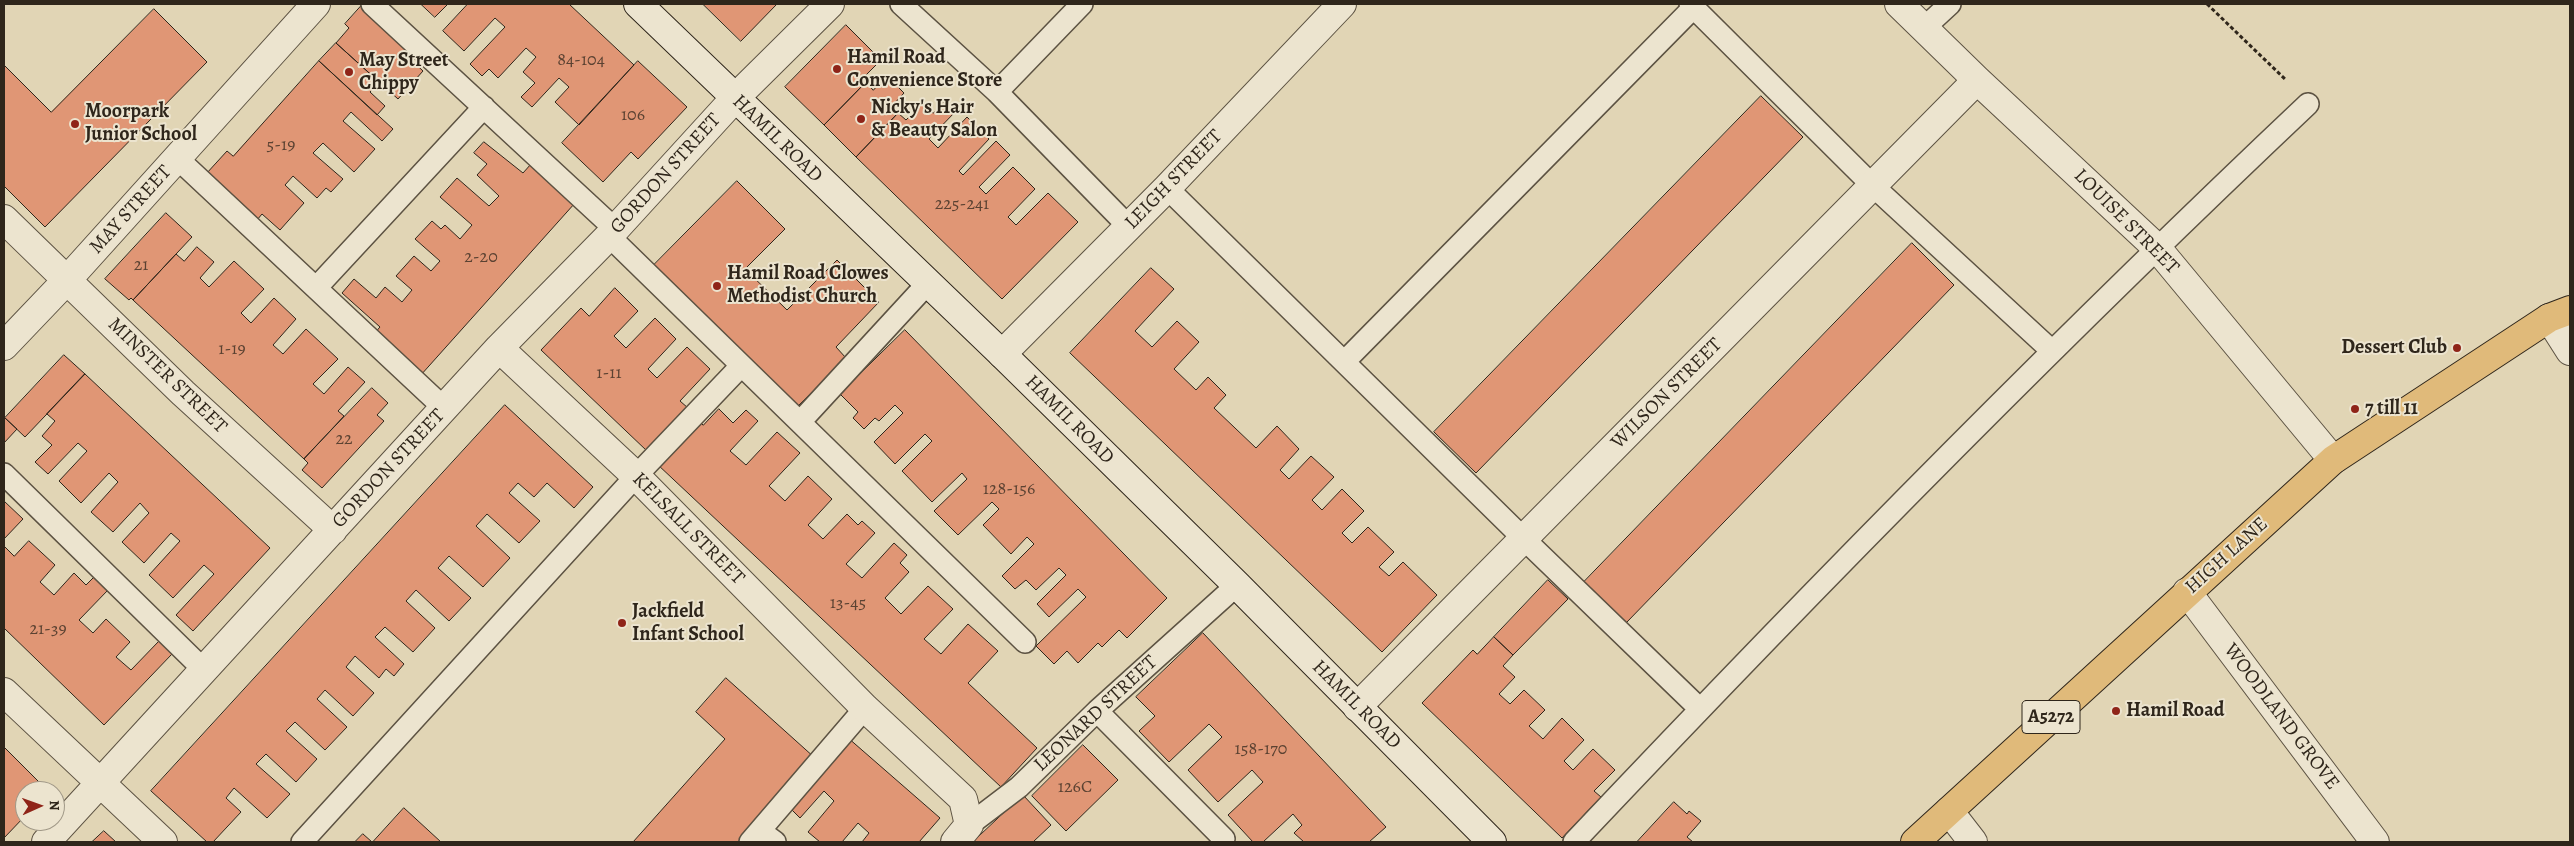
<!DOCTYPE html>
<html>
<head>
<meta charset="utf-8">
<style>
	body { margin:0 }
	#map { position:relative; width:2574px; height:846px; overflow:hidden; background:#e1d5b5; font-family:Alegreya,serif }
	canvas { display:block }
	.frame { position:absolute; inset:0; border:5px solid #2f261b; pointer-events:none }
	.north { position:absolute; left:15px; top:781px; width:50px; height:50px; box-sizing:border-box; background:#ece4cf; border:1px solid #a09887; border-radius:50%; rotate:88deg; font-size:14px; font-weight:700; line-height:20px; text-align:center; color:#2f261b }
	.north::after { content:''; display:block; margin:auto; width:18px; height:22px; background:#8f2418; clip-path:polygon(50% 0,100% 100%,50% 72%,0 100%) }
</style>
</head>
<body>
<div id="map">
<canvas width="2574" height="846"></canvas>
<div class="frame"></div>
<div class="north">N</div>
</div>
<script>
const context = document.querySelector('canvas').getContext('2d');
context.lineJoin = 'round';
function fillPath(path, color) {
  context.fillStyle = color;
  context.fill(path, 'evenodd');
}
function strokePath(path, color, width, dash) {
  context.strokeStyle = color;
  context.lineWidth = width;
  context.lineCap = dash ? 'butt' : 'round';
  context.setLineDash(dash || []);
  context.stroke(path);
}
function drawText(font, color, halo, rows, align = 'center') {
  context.font = font + ' Alegreya,serif';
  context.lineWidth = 4;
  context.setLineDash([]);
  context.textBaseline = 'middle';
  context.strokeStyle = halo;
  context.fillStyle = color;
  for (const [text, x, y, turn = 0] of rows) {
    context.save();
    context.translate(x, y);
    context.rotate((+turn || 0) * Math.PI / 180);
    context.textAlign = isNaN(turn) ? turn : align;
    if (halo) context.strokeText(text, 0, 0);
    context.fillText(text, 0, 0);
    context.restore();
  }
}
const building = new Path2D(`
	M363 4 412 47 405 54 423 71 398 99 336 43 349 28 345 24Z
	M421 4H448L435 17Z
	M468 4H569L634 65 579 125 555 102 569 87 559 78 532 107 521 97 535 83 523 72 536 57 526 48 498 78 489 69 482 76 470 64 505 27 495 18 464 51 443 31Z
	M703 4H777L741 41Z
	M154 9 207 62 45 227 4 186V65L51 112Z
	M846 25 881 60 862 79 866 82 824 125 785 87Z
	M336 43 379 82 370 92 385 106 377 115 319 61Z
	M319 61 393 129 382 141 351 112 343 121 375 149 354 172 323 143 313 153 343 179 331 192 326 188 317 198 293 176 285 185 304 203 280 230 262 214 257 220 206 174 227 151 233 156Z
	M638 61 687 107 638 159 631 152 603 182 562 143Z
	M887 76 904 93 892 106 898 113 856 157 824 125 866 82 873 90Z
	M1761 96 1803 137 1476 473 1434 432Z
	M945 101 955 112 929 139 938 148 967 117 989 139 959 171 963 175 996 141 1010 155 979 187 986 194 1013 167 1035 189 1008 217 1016 225 1048 193 1078 222 1002 299 856 157 898 113 906 120 923 103 933 113Z
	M484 142 523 173 531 164 575 203 420 376 373 335 380 327 342 293 354 279 376 298 385 287 402 302 412 290 396 276 414 256 431 271 440 261 415 239 432 221 441 229 445 225 460 239 472 225 440 197 457 178 489 206 499 196 477 175 487 164 474 153Z
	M737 181 785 229 745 269 787 310 837 260 879 302 836 347 846 358 796 408 652 267Z
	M166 213 192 237 133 300 131 298 129 300 105 279Z
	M1912 243 1954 285 1626 623 1584 582Z
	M197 247 214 262 200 278 209 287 234 261 264 289 241 313 251 323 274 298 296 319 273 345 283 354 306 329 338 359 313 384 324 394 348 367 365 382 338 411 344 416 304 459 133 300 176 254 184 261Z
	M1151 268 1174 289 1135 331 1152 347 1177 321 1199 342 1174 369 1196 390 1208 377 1226 395 1214 408 1256 448 1277 426 1299 449 1280 470 1289 479 1311 456 1334 477 1312 500 1322 510 1342 489 1364 511 1342 533 1352 543 1368 527 1394 552 1379 567 1389 576 1403 562 1437 595 1382 652 1070 353Z
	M615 288 638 311 614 336 626 348 655 318 676 339 648 369 657 378 687 347 710 369 680 401 688 408 647 451 541 350 581 308 589 316Z
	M905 330 1167 598 1127 638 1119 630 1102 647 1098 643 1078 663 1067 651 1054 664 1036 646 1086 597 1078 589 1049 617 1037 604 1066 575 1059 568 1036 590 1026 580 1015 589 1002 576 1034 544 1027 537 1011 554 983 525 999 509 992 502 958 535 934 511 967 479 962 473 932 502 902 471 932 441 925 434 895 464 874 442 903 413 895 405 879 421 875 418 864 429 853 418 858 412 840 394Z
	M64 355 85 374 25 437 5 418Z
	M85 374 270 548 193 631 176 615 214 574 204 565 173 598 149 575 180 541 171 533 144 563 122 542 149 513 140 503 113 532 91 512 118 482 109 473 81 503 59 481 87 451 78 443 48 474 35 462 52 445 42 436 55 421 47 414Z
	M372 388 388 403 377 415 384 421 322 488 302 470 308 463 304 459Z
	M505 405 593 487 574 508 547 483 534 497 518 483 509 493 540 521 519 543 487 514 476 526 510 558 483 587 449 556 438 568 471 598 449 621 416 590 406 601 435 628 413 652 385 627 375 637 404 664 394 676 386 669 379 678 355 656 346 667 374 693 353 716 325 690 317 699 347 727 325 750 295 722 286 731 317 759 296 782 266 754 256 764 290 794 267 818 234 788 226 798 241 812 213 842H207L151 791Z
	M719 409 733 423 746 410 758 421 730 451 746 465 777 432 800 453 769 486 785 501 808 476 832 499 808 525 823 539 847 514 858 525 862 521 875 533 846 564 862 578 894 543 907 555 900 563 909 572 885 598 901 614 928 586 953 609 924 639 941 654 968 624 998 651 968 683 1037 748 1001 787 657 464 698 420 703 425Z
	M4 417 17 429 4 443Z
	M4 501 23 519 4 539Z
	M29 541 55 565 40 582 54 595 74 573 86 585 94 577 108 590 79 620 93 633 106 619 130 642 116 657 131 670 159 641 172 654 104 725 4 628V546L14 556Z
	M1548 580 1568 599 1513 655 1494 637Z
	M1203 633 1386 827 1369 842H1304L1294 833 1302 825 1293 814 1263 842H1253L1228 815 1263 782 1252 770 1218 802 1188 770 1222 737 1209 724 1169 762 1139 731 1155 716 1136 697Z
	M1494 637 1513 655 1503 666 1515 677 1499 694 1510 704 1524 690 1545 710 1529 726 1543 739 1562 718 1584 740 1564 761 1573 770 1593 749 1615 770 1594 791 1601 797 1562 838 1422 703 1473 650 1477 654Z
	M726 678 815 758 739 842H633L725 739 696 712Z
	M847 737 940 818 919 842H862L869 833 858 823 842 842H820L808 832 834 801 824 791 800 818 788 806Z
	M1083 745 1118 780 1066 831 1032 796Z
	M4 747 48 791H25V816L4 838Z
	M1023 795 1051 825 1033 842H973Z
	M1674 802 1687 814 1689 811 1701 821 1687 837 1693 842H1637Z
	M404 808 441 842H373Z
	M104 831 116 842H92Z
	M363 834 372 842H355Z`);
fillPath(building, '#e09675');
strokePath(building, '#2f261b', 1);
const lane = new Path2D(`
	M372 4 615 229
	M901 4 997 92 1129 227
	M1690 4 1872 185 2052 351
	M1924 28 1950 4
	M997 92 1082 4
	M177 158 444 408
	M1167 188 1524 539 1700 709
	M609 236 1025 642
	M316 288 484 107
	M1344 362 1694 7
	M800 422 928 283
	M4 474 204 670
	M1097 711 1224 839
	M969 825 1019 787 1097 711 1237 585
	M760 831 775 842
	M302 842 636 476 741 366
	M750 842 865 708
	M1574 842C1812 590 2056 342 2308 104`);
const street = new Path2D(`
	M1899 4 1977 80 2157 248 2333 460
	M4 219 183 393 333 530
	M2549 318 2570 351
	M4 346 67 280 316 4
	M499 348 636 476 865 708 963 799 969 825 955 842
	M1002 354 1167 188 1342 4
	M2187 592 2375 842
	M4 692 163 842
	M1357 707 1977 80
	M1949 811 1973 842
	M46 842 499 348 609 236 735 98 830 4`);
const secondary = new Path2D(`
	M638 4 1002 354 1237 585 1492 842`);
const primary = new Path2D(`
	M1915 842 2333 460 2549 318 2570 310`);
strokePath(lane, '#5c5242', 24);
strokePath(street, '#5c5242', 30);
strokePath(secondary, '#2f261b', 30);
strokePath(primary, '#2f261b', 30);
strokePath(new Path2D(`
	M2207 4 2286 80`), '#2f261b', 3, [4, 2.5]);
strokePath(lane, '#ece4cf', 21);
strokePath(street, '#ece4cf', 28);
strokePath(secondary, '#ece4cf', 28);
strokePath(primary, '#e0ba7a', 28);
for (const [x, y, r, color] of [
	[837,69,5,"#8f2418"],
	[349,72,5,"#8f2418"],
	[861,119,5,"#8f2418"],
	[75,124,5,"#8f2418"],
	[717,286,5,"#8f2418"],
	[2457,348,5,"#8f2418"],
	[2355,409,5,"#8f2418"],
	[622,623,5,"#8f2418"],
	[2116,711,5,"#8f2418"]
]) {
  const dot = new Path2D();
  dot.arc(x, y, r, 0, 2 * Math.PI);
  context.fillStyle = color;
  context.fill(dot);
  strokePath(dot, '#ece4cf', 2);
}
drawText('18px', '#5b4232', null, [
	["84-104",581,61],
	["106",633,116],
	["5-19",281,146],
	["225-241",962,205],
	["2-20",481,258],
	["21",141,266],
	["1-19",232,350],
	["1-11",609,374],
	["22",344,440],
	["128-156",1009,490],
	["13-45",848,604],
	["21-39",48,630],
	["158-170",1261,750],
	["126C",1075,788]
]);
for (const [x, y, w] of [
	[2051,717,58]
]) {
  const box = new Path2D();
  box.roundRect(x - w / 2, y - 16.5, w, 33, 4);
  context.fillStyle = '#ece4cf';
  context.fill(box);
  strokePath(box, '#2f261b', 1);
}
drawText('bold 19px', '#2f261b', null, [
	["A5272",2051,717]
]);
drawText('bold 20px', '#2f261b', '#ece4cf', [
	["Hamil Road",847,58],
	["Convenience Store",847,81],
	["May Street",359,61],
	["Chippy",359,84],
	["Nicky's Hair",871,108],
	["& Beauty Salon",871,131],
	["Moorpark",85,112],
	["Junior School",85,135],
	["Hamil Road Clowes",727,274],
	["Methodist Church",727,297],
	["Dessert Club",2447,348,"right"],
	["7 till 11",2365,409],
	["Jackfield",632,612],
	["Infant School",632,635],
	["Hamil Road",2126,711]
], 'left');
drawText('20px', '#2f261b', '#ece4cf', [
	["HAMIL ROAD",777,139,44],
	["GORDON STREET",666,174,-48],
	["LEIGH STREET",1174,180,-46],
	["MAY STREET",131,210,-48],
	["LOUISE STREET",2126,222,45],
	["MINSTER STREET",167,376,44],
	["WILSON STREET",1667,394,-45],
	["HAMIL ROAD",1069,420,45],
	["GORDON STREET",389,469,-47],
	["KELSALL STREET",688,529,45],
	["HIGH LANE",2227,556,-42],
	["HAMIL ROAD",1356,705,45],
	["LEONARD STREET",1096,714,-43],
	["WOODLAND GROVE",2281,717,53]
]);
</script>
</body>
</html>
